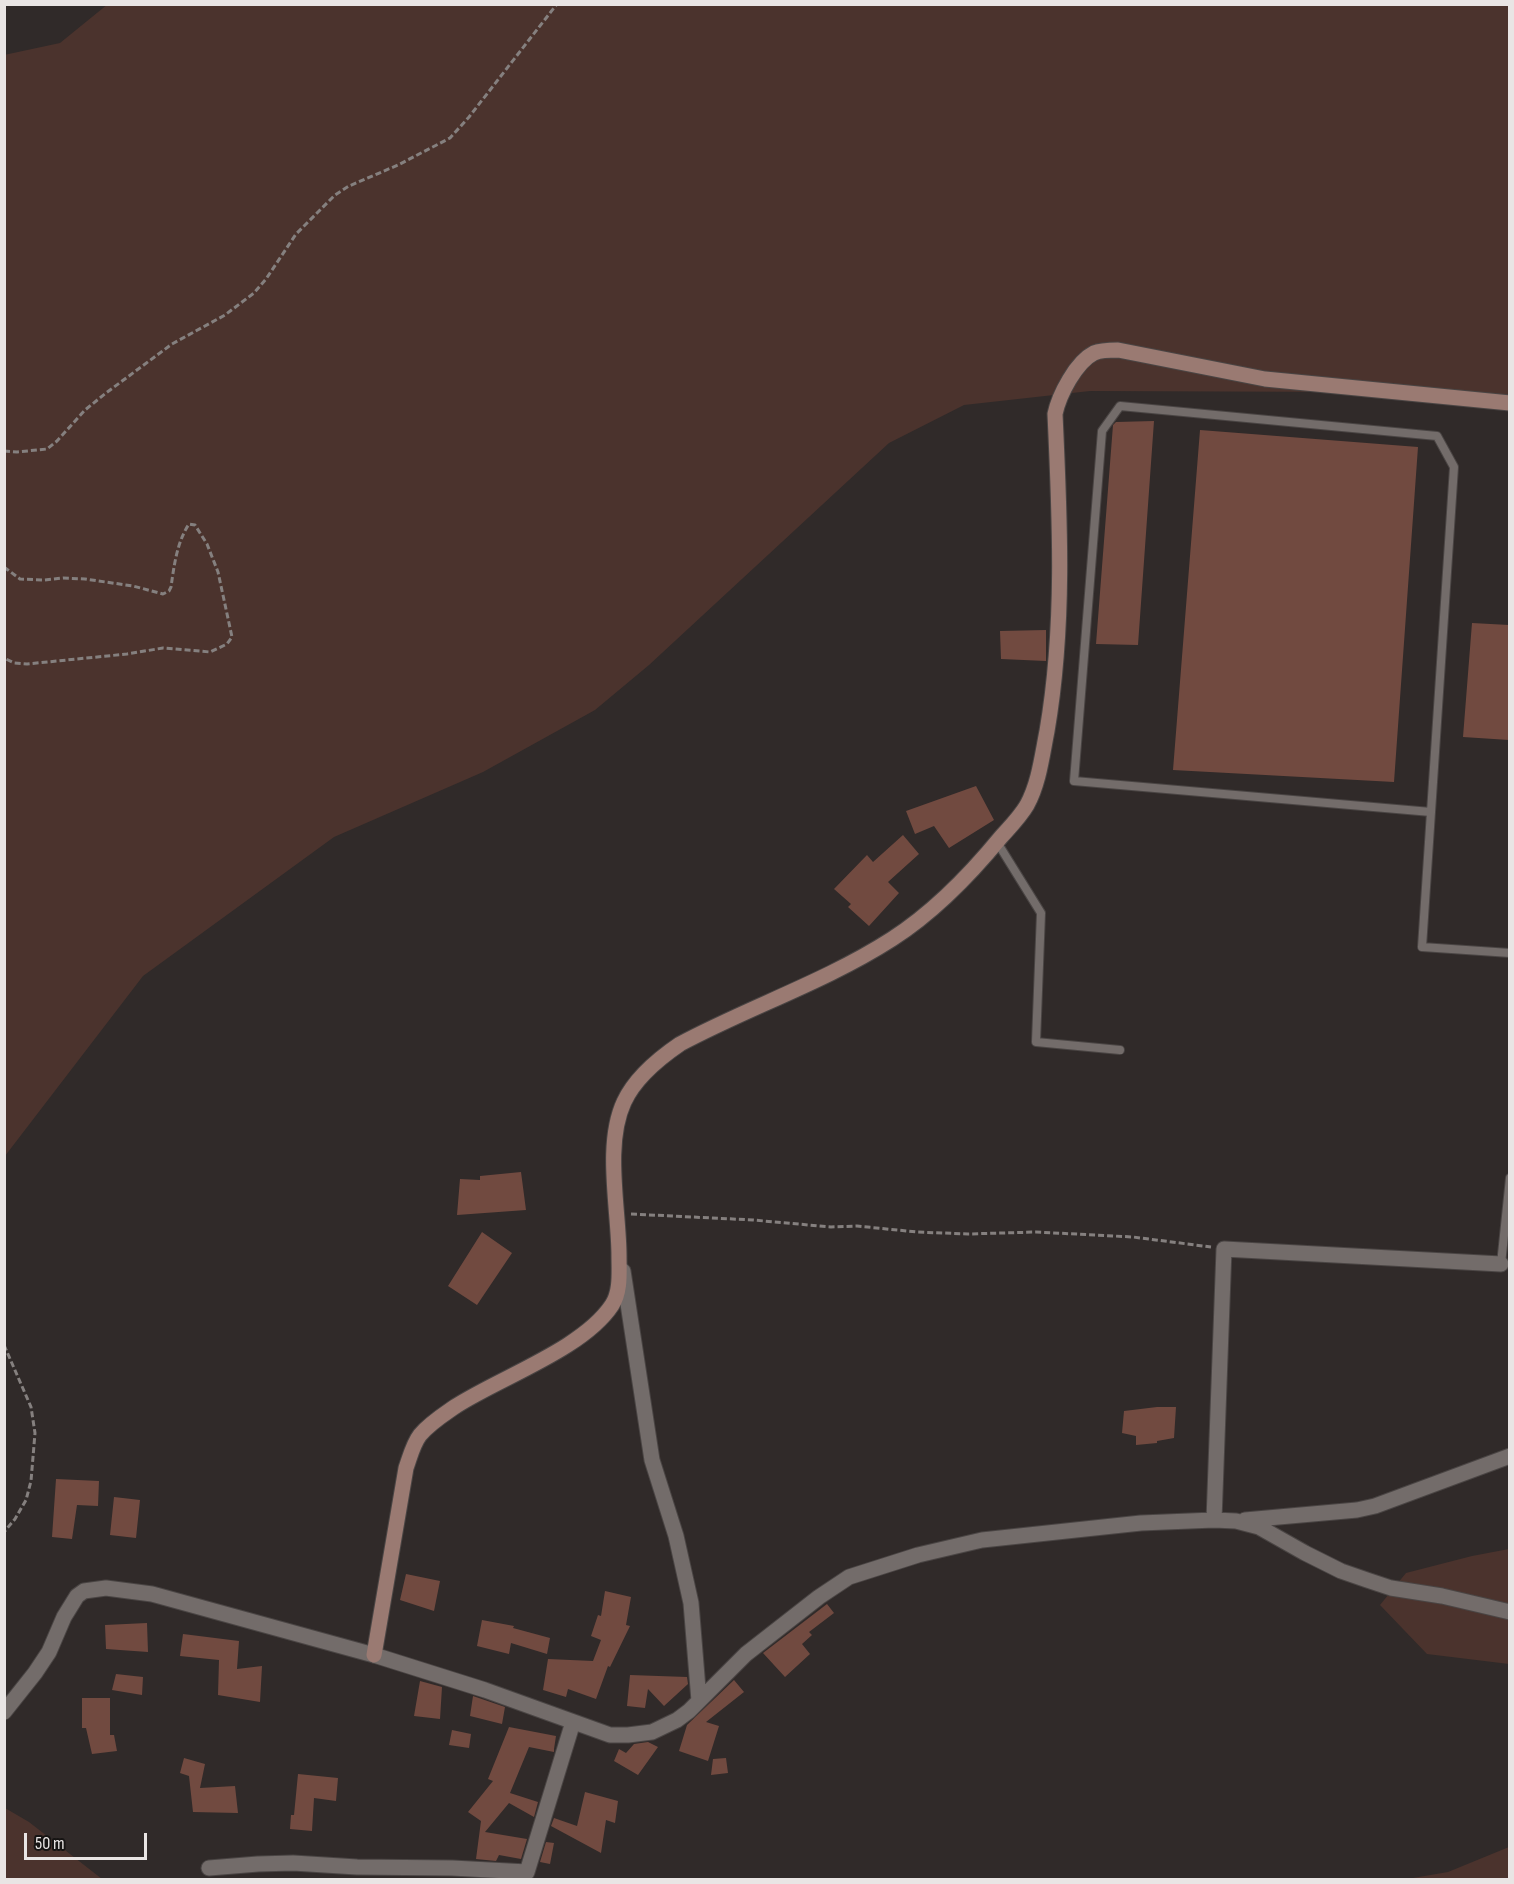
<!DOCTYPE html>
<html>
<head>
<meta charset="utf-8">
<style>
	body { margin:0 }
	#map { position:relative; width:1514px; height:1884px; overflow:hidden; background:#302a29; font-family:"Sofia Sans Condensed",sans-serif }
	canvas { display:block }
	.frame { position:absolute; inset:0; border:6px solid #e9e5e4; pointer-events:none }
	.scale { position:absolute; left:24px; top:1833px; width:123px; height:27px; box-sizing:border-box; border:3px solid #e9e5e4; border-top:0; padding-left:8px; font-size:18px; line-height:21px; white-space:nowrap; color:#e9e5e4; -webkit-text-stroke:4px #161413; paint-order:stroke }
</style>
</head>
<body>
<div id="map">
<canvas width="1514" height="1884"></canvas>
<div class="frame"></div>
<div class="scale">50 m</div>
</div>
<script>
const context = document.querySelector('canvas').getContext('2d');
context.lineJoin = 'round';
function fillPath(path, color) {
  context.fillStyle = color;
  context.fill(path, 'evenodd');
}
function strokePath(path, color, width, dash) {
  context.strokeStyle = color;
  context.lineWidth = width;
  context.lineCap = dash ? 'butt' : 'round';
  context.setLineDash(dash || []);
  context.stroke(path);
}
fillPath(new Path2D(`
	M108 4 1509 5V399L1355 392 1090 391 964 405 889 443 649 665 595 710 483 772 334 837 143 976 5 1156 4 55 60 43Z
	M1509 1549V1664L1427 1654 1380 1605 1406 1573 1472 1556Z
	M5 1808 29 1822 102 1879H5Z
	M1509 1847V1879H1407L1448 1872Z`), '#4b332d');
fillPath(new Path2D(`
	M1154 421 1138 645 1096 644 1113 425 1116 422Z
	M1200 430 1418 447 1394 782 1173 770Z
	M1472 623 1509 625V740L1463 737Z
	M1046 630V661L1001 659 1000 631Z
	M976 786 994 820 949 848 934 826 915 834 906 811Z
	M903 835 919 854 888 882 899 893 869 926 848 907 851 904 834 889 867 855 873 862Z
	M521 1172 526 1210 457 1215 460 1179 480 1180V1176Z
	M482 1232 512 1253 477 1305 448 1286Z
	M1157 1407H1176L1174 1438 1157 1441V1443L1136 1445V1436L1122 1433 1124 1411Z
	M56 1479 99 1481 98 1506 77 1505 72 1539 52 1537Z
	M114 1497 140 1500 136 1538 110 1535Z
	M406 1574 440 1581 434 1611 400 1600Z
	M605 1591 631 1597 626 1625 630 1626 610 1667 608 1666 596 1699 568 1689 566 1697 543 1690 548 1659 593 1661 601 1640 591 1636 598 1615 601 1616Z
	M827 1604 834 1613 809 1632 812 1635 802 1644 810 1654 785 1677 763 1653Z
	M482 1620 514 1626 513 1628 550 1638 547 1654 511 1643 509 1654 477 1646Z
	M147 1623 148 1652 106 1649 105 1625Z
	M183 1634 239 1641 237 1669 262 1666 260 1702 218 1695 219 1660 180 1656Z
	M116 1674 143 1677 142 1695 112 1690Z
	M630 1675 687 1677 688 1684 664 1706 648 1689 645 1708 627 1706Z
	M734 1680 744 1692 706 1722 719 1726 708 1761 679 1751 687 1725Z
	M420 1681 442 1687 440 1719 414 1716Z
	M473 1696 505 1707 502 1724 470 1716Z
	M82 1698H110V1735H114L117 1751 92 1754 86 1728H82Z
	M509 1727 556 1736 554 1749V1752L529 1747 510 1793 538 1802 534 1817 509 1803 485 1832 527 1839 521 1859 499 1855 496 1861 476 1859 481 1821 468 1812 493 1781 488 1779Z
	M452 1730 471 1734 469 1748 449 1745Z
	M648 1742 658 1747 638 1775 614 1761 619 1749 626 1753 634 1744Z
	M184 1758 205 1764 200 1788 235 1786 238 1813 193 1812 189 1776 180 1773Z
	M726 1758 728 1773 711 1775 713 1759Z
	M298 1774 338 1778 336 1801 314 1798 312 1831 290 1829 291 1815H294Z
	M585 1792 618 1801 615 1823 606 1820 601 1853 551 1826 554 1818 577 1826Z
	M546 1842 554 1843 550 1864 540 1862Z`), '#714a40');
const lane = new Path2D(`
	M1431 812 1074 781 1102 431 1120 406 1437 436 1454 467 1422 947 1510 953
	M997 842 1041 913 1036 1042 1120 1050
	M1501 1264 1510 1178`);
const street = new Path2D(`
	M623 1271 652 1460 676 1536 691 1603 699 1701
	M1214 1520 1224 1249 1501 1264
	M1245 1520 1357 1510 1375 1506 1510 1456
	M4 1712 35 1673 49 1652 64 1617 77 1596 84 1591 106 1588 152 1594 374 1655 485 1690 610 1735H628L652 1732 677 1720 689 1711 746 1654 819 1597 849 1577 918 1555 982 1540 1141 1523 1214 1520 1236 1521 1259 1527 1305 1553 1341 1571 1367 1580 1391 1588 1442 1596 1510 1612
	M209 1868 258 1864 293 1863 357 1867 452 1868 527 1872 573 1722`);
const secondary = new Path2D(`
	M374 1655 406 1468C410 1457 413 1444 420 1435 430 1423 443 1415 456 1406 501 1377 583 1349 612 1305 621 1291 619 1272 619 1256 619 1210 604 1145 624 1102 635 1078 658 1059 680 1044 749 1007 825 982 892 939 934 912 969 876 1001 837 1010 827 1020 817 1027 805 1039 783 1042 756 1047 731 1065 626 1060 520 1055 414 1059 395 1076 362 1094 353 1101 350 1110 350 1118 350L1265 379 1510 403`);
strokePath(lane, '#4a4544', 10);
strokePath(street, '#4a4544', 17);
strokePath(secondary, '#4a4544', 17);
strokePath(new Path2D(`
	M4 451 17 452 47 449 57 441 85 410 106 393 172 344 225 315 254 293 266 279 296 234 335 195 349 186 398 165 450 138 469 117 557 4
	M4 567 20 579 44 580 63 578 85 579 133 586 163 594 169 591 171 587C174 566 177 542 189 524L195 525 207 544 218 572 232 637 227 644 210 652 163 648 127 654 27 664 14 663 4 658
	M631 1214 753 1220 831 1227 857 1226 917 1232 968 1234 1036 1232 1133 1237 1211 1247
	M4 1345 31 1407 35 1433 31 1481 26 1500 15 1519 4 1532`), '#85807f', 3, [6, 3]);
strokePath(lane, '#736c6a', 8);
strokePath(street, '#736c6a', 15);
strokePath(secondary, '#9a7a72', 15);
</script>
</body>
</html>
